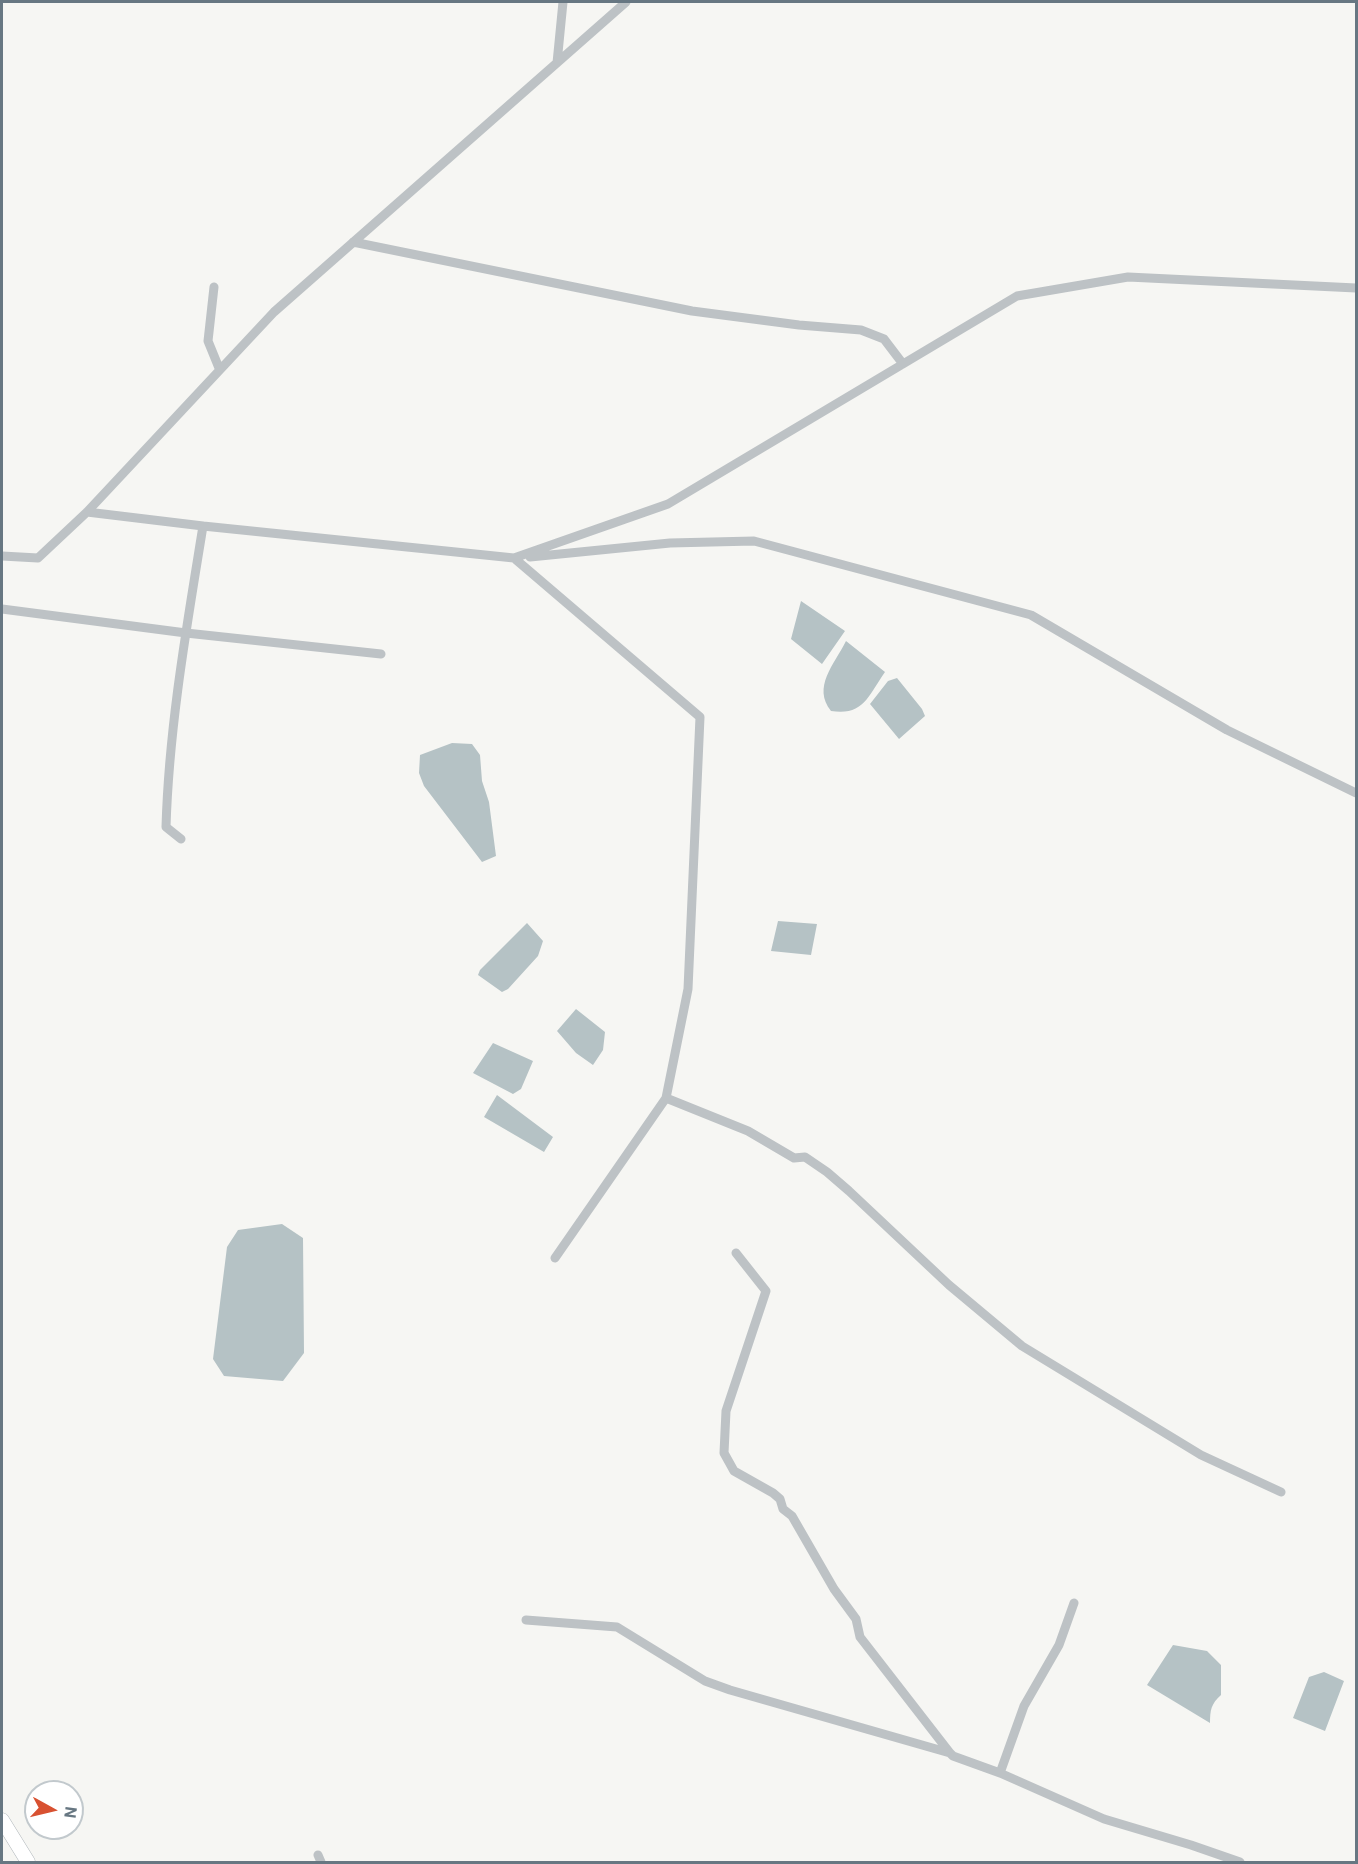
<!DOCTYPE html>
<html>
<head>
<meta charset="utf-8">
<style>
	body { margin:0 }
	#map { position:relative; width:1358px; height:1864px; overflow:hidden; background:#f6f6f3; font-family:Roboto,sans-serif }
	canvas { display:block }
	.frame { position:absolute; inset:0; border:3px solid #677782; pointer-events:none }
	.north { position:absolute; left:24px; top:1780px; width:60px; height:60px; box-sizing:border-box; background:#fff; border:2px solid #c2c9cd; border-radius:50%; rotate:98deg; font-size:16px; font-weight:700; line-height:24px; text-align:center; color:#677782 }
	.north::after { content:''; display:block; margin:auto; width:21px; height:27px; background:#d85131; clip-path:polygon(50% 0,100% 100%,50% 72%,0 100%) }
</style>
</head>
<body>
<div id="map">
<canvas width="1358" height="1864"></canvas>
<div class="frame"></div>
<div class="north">N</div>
</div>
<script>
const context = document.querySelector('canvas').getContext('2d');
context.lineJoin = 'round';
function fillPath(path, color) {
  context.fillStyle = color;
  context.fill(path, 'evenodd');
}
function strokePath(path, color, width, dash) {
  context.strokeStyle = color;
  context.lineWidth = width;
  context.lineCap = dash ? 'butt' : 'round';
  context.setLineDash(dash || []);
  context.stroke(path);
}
fillPath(new Path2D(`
	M801 601 845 631 822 664 791 639Z
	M846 641 885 672C868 696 864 716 831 711 812 687 834 665 846 641Z
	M897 678 922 709 925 716 899 739 870 704 888 681Z
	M452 743 472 744 480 755 482 781 489 802 496 856 482 862 424 786 419 773 420 755Z
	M778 921 817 924 811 955 771 951Z
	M527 923 543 941 538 956 508 989 502 992 478 975 480 970Z
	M576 1009 605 1032 603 1050 593 1065 576 1053 557 1031Z
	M493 1043 533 1061 521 1089 513 1094 473 1073Z
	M497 1095 553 1137 544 1152 484 1117Z
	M282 1224 303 1238 304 1353 283 1381 224 1376 213 1359 227 1247 238 1230Z
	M1173 1645 1207 1651 1221 1665V1695C1211 1704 1210 1710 1210 1723L1147 1685Z
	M1324 1672 1344 1681 1325 1731 1293 1718 1309 1677Z`), '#b5c2c5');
const secondary = new Path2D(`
	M2 1820 28 1862`);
strokePath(secondary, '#b0b6ba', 15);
strokePath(new Path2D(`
	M557 63 563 2
	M353 242 692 311 799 325 861 330 884 339 903 364
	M214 287 208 341 219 368
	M87 512 203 526 514 558 668 504 1017 296 1128 277 1356 288
	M2 556 38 558 87 512 274 312 626 2
	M530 557 670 543 754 541 1031 615 1227 730 1356 793
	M514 558 700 717 688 989 666 1098 555 1258
	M2 609 186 633 381 654
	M181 839 166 827C169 726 187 625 203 526
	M666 1098 748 1131 794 1158 805 1157 827 1172 849 1191 949 1285 1022 1346 1201 1455 1281 1492
	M736 1253 766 1291 726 1411 724 1453 734 1471 773 1493 780 1499 783 1509 792 1516 834 1589 856 1619 860 1637 950 1753
	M526 1620 617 1627 705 1681 730 1690 950 1753 953 1756 1000 1773 1104 1819 1191 1845 1240 1862
	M1000 1773 1024 1706 1059 1645 1074 1603
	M318 1855 321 1862`), '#bdc2c5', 9);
strokePath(secondary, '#fff', 14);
</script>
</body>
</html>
